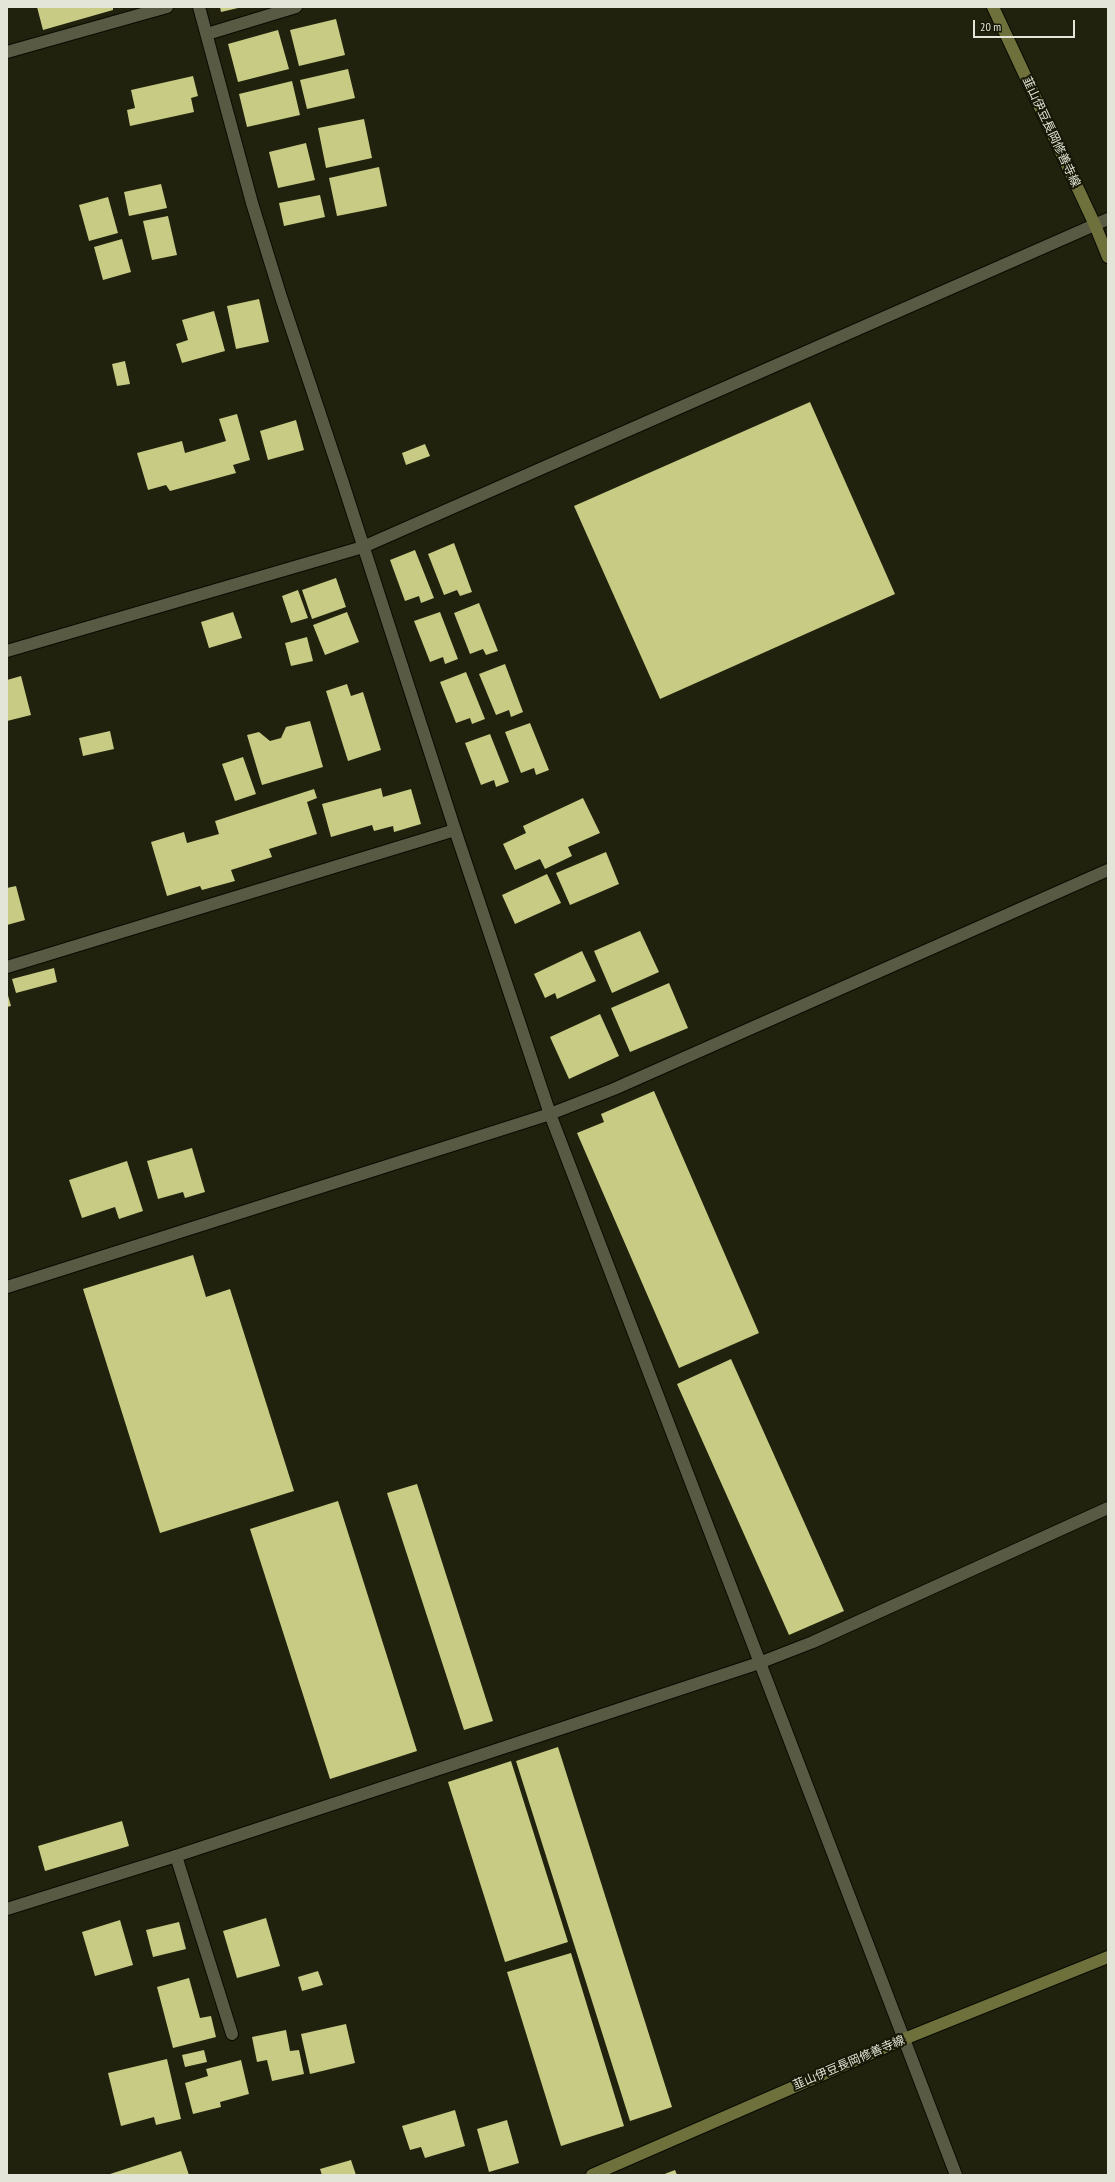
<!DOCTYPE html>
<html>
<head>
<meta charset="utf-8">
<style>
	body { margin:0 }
	#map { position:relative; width:1115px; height:2182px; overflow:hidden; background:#20220e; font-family:"PT Sans Narrow",sans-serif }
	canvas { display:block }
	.frame { position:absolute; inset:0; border:8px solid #e3e5d8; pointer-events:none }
	.scale { position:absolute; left:973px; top:20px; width:102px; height:18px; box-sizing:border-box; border:2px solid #e3e5d8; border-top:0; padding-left:5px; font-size:12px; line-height:14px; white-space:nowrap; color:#e3e5d8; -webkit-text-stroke:3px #171805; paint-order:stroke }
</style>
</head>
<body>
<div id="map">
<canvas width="1115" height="2182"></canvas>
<div class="frame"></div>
<div class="scale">20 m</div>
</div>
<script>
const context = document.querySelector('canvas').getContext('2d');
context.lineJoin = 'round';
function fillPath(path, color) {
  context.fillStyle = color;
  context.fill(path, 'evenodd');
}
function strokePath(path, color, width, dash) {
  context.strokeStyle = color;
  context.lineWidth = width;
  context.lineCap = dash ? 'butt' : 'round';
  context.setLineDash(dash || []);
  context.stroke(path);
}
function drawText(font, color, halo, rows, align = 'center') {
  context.font = font + ' "PT Sans Narrow","Noto Sans JP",sans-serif';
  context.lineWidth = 4;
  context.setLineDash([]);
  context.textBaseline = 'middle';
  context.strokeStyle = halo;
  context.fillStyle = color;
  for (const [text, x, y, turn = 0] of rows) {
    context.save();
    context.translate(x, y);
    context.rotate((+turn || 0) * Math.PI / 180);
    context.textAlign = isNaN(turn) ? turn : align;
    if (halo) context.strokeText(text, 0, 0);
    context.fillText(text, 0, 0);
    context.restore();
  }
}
fillPath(new Path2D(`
	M37 7H113V10L43 30Z
	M220 7H237L238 8 221 12Z
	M336 19 345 55 299 66 290 30Z
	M278 30 289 69 238 82 228 44Z
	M348 69 355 98 307 109 300 80Z
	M193 76 198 96 191 98 194 112 130 126 127 110 135 108 131 90Z
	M292 81 300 115 247 127 239 94Z
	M364 119 372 158 326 168 318 128Z
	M306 143 315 180 278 188 269 152Z
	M379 167 387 206 337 216 329 178Z
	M161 184 167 208 129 216 124 192Z
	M320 195 325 217 284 226 279 203Z
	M108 197 118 233 89 241 79 205Z
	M168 216 177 255 152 260 143 221Z
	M122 239 131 272 103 280 94 247Z
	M259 299 269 342 236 349 227 306Z
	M214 311 225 351 182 363 176 344 188 340 182 320Z
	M125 361 130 384 117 386 112 364Z
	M810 402 895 594 660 699 574 506Z
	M237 414 250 460 233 465 236 473 170 491 166 485 148 490 137 453 182 441 185 453 226 441 219 419Z
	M296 420 304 450 268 460 260 431Z
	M425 444 430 456 406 465 402 453Z
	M454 543 472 592 460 596 457 590 444 595 428 554Z
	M415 550 434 598 421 603 419 596 405 601 390 560Z
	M336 578 346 607 312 619 302 590Z
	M298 590 308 618 291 623 282 596Z
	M479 603 498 651 486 655 483 649 470 654 454 613Z
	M233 612 242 638 209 648 201 622Z
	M347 612 359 642 325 655 313 625Z
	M440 612 458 659 445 664 443 657 430 662 414 621Z
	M307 637 313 661 291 666 285 643Z
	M505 664 523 712 511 717 509 710 496 715 479 674Z
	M466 672 485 719 472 724 470 718 456 723 440 682Z
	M21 676 31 715 7 721V680Z
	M347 684 351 696 363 692 381 750 348 761 326 691Z
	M310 721 323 767 262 785 247 735 259 732 270 741 281 738 286 727Z
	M530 723 549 770 536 775 534 768 521 773 505 732Z
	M110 731 114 749 83 756 79 738Z
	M490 734 509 782 496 787 494 780 481 785 465 743Z
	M243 757 256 794 235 801 222 764Z
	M381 788 383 797 411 789 421 824 394 832 393 826 374 831 372 825 331 837 322 804Z
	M314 789 317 798 307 802 317 834 269 849 272 857 231 870 235 881 202 890 200 886 167 896 151 842 184 832 187 843 219 834 215 821Z
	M583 798 600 833 568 847 572 856 545 869 540 859 515 870 503 844 526 833 523 826Z
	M606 852 619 884 570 905 556 873Z
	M547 874 561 903 515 924 502 895Z
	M16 886 25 920 7 925V888Z
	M640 931 659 972 612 993 594 951Z
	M582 951 596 981 557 999 555 993 545 998 534 974Z
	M54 968 57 982 16 993 12 979Z
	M669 983 688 1028 630 1052 611 1008Z
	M7 992 11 1006 7 1007Z
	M600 1014 619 1056 569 1079 550 1037Z
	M654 1091 759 1333 679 1368 577 1133 604 1122 601 1114Z
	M192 1148 205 1192 185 1198 183 1192 158 1199 147 1161Z
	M127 1161 143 1211 119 1219 115 1207 82 1218 69 1180Z
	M193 1255 206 1297 230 1289 294 1491 160 1533 83 1289Z
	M731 1359 844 1611 789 1635 677 1384Z
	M417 1484 493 1721 464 1730 387 1493Z
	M338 1501 417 1751 330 1779 250 1529Z
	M558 1747 672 2107 630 2121 516 1761Z
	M511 1761 568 1942 505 1962 448 1782Z
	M122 1821 129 1846 45 1871 38 1846Z
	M266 1918 280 1966 237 1978 223 1931Z
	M120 1920 133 1965 95 1976 82 1932Z
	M179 1922 186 1949 153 1957 146 1930Z
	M571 1953 624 2126 561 2146 507 1972Z
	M318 1971 323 1985 302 1991 298 1977Z
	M189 1978 200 2018 211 2016 216 2037 173 2048 157 1987Z
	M346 2024 355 2063 310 2074 301 2034Z
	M286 2030 290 2051 299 2050 304 2074 272 2081 267 2060 257 2062 252 2037Z
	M204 2050 207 2062 185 2067 182 2055Z
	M167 2059 181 2119 156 2125 154 2117 121 2126 108 2073Z
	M241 2060 249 2094 220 2102 221 2107 193 2114 185 2083 208 2076 206 2069Z
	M455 2110 465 2146 425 2158 421 2147 410 2150 402 2126Z
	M507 2120 519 2163 489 2172 477 2129Z
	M181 2151 189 2175H107Z
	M351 2160 356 2175H322L320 2169Z
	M675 2170 677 2175H662Z`), '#c7cb83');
const lane = new Path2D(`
	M207 34 296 7
	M7 967 455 830
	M7 1287 550 1114 614 1089 1108 870
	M176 1856 232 2034`);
const street = new Path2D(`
	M199 7 252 203 281 297 342 480 455 830 550 1114 956 2175
	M7 52 167 7
	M7 651 363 547 1108 219
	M7 1909 176 1856 759 1663 813 1642 1108 1508`);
const secondary = new Path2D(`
	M993 7 1095 225 1108 257
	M592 2175 904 2039 1108 1957`);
strokePath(lane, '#0a0b00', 14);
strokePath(street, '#0a0b00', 14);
strokePath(secondary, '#0a0b00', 14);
strokePath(lane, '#585a44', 12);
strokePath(street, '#585a44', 12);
strokePath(secondary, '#6e713b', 12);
drawText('12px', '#e3e5d8', '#171805', [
	["韮山伊豆長岡修善寺線",1051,132,65],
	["韮山伊豆長岡修善寺線",849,2063,-23]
]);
</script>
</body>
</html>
